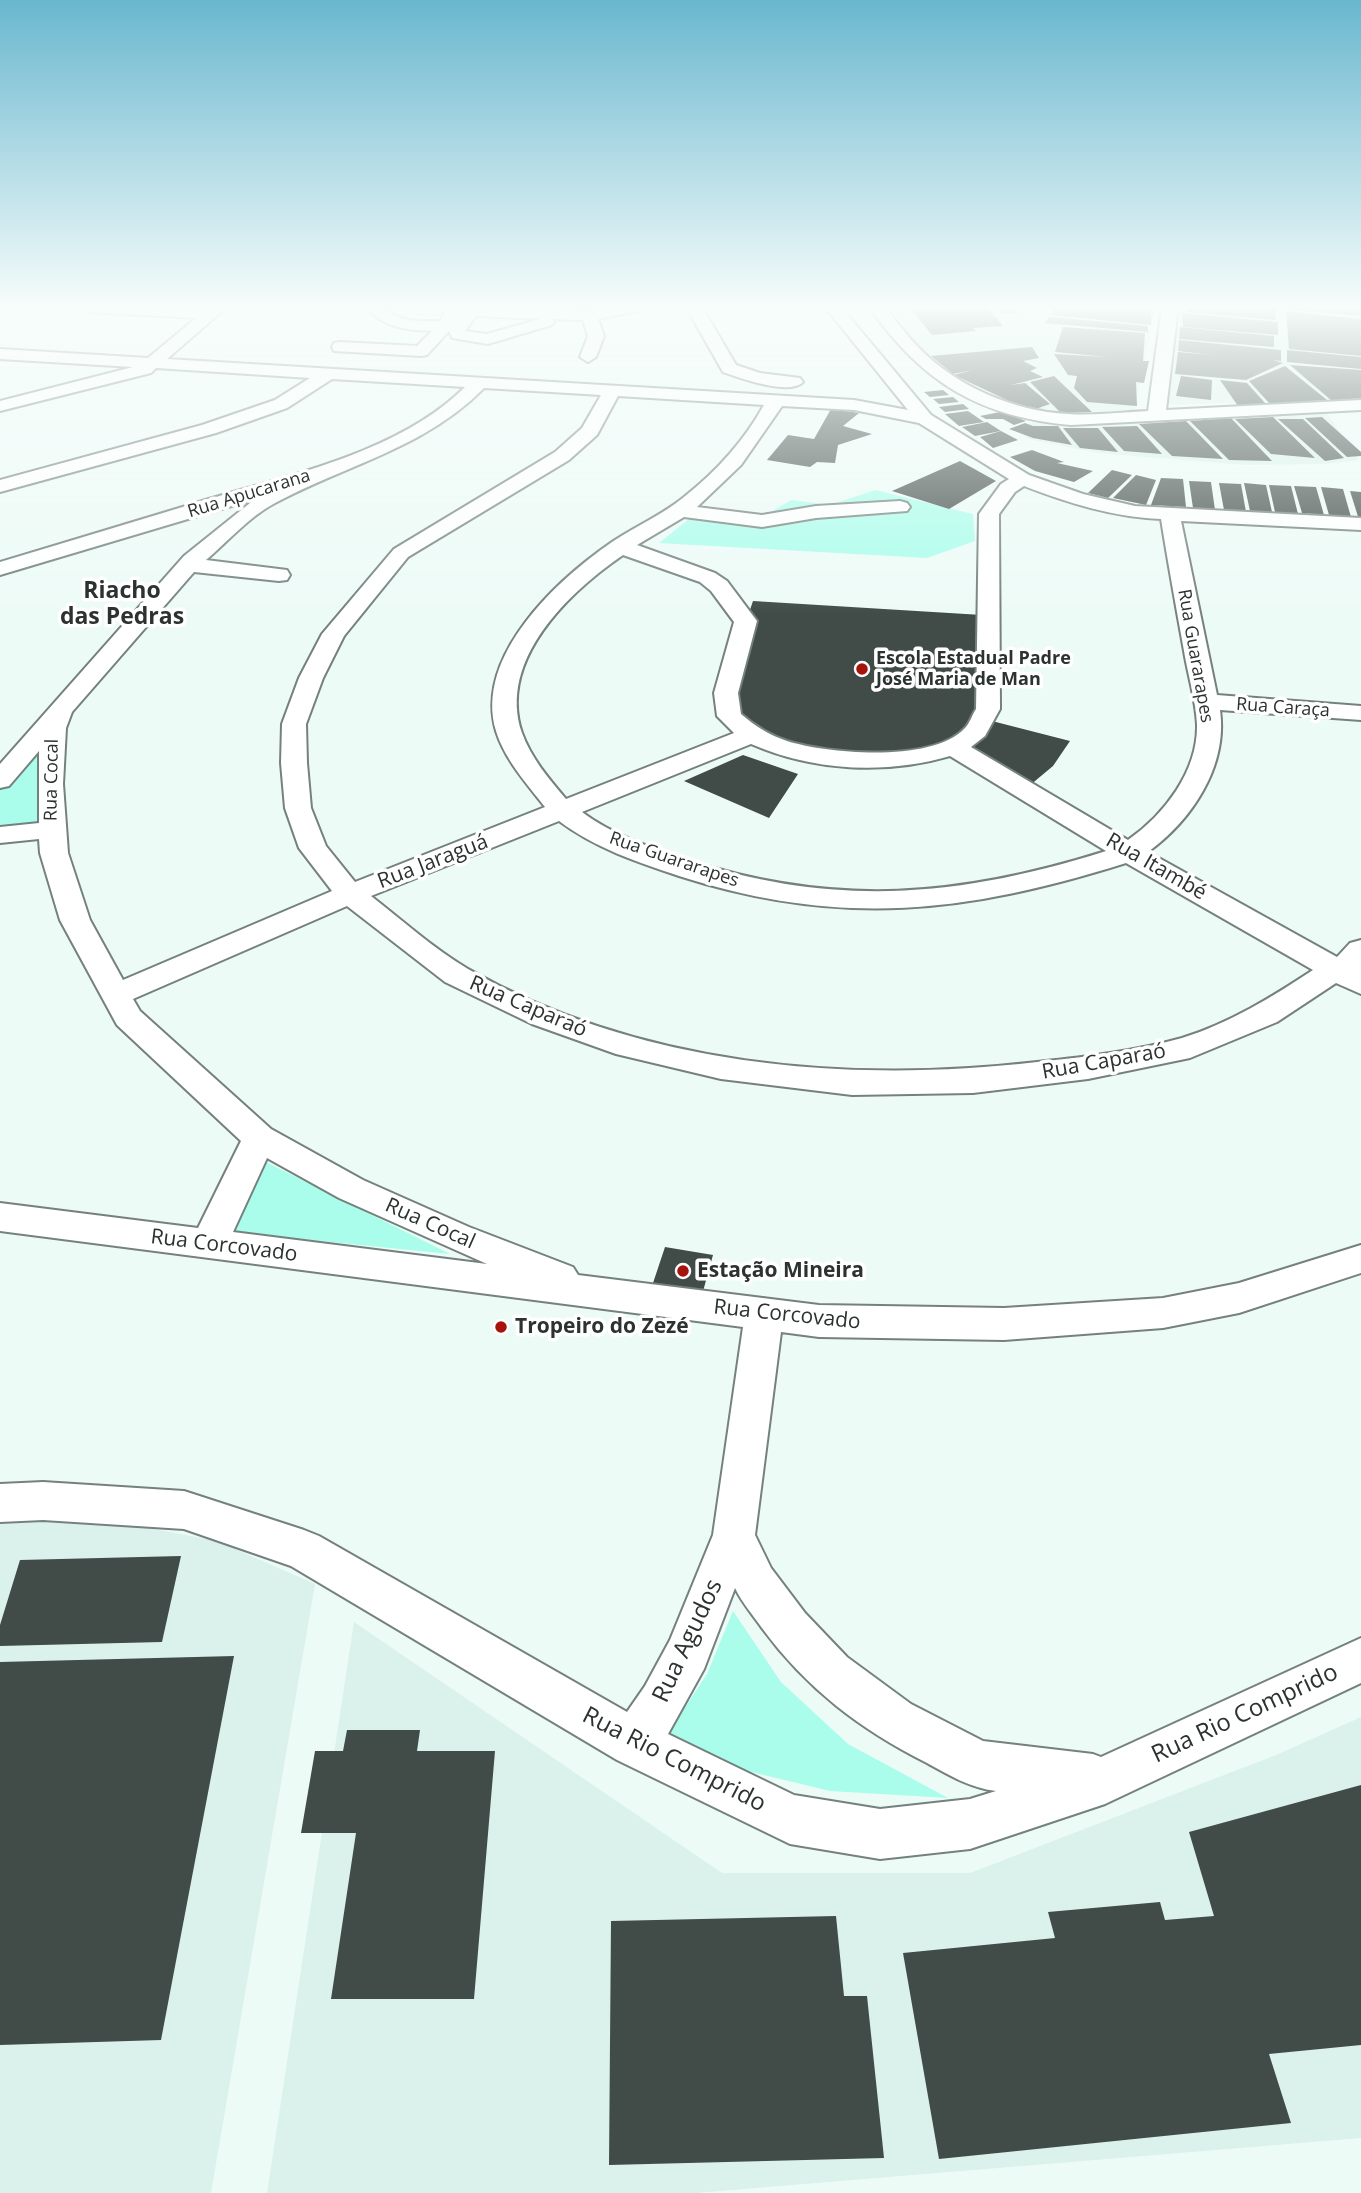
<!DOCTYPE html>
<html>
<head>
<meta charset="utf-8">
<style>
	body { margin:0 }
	canvas { display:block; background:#edfbf7 }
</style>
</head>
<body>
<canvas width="1361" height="2193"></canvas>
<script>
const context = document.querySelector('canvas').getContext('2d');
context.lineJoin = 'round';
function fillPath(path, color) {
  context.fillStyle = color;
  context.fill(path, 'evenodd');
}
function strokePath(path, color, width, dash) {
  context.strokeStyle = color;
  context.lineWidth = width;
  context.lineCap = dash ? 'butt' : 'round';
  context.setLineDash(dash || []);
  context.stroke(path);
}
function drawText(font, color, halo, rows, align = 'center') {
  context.font = font + ' "Open Sans",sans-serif';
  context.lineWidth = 7;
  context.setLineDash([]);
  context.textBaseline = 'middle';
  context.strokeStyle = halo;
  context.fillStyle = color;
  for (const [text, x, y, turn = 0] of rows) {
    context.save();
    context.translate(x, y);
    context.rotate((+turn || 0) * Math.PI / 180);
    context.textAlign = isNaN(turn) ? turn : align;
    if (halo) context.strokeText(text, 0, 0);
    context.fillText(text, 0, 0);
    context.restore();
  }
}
fillPath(new Path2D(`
	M885 307H1156L1134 410 1062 416 1005 408 929 360Z
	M1180 307H1361V398L1166 405Z
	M1327 413 1359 460 1325 464 1246 465 1097 453 1028 439 1018 430 1033 422 1068 425Z
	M0 1513H69L217 1541 315 1584 211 2193H0Z
	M354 1622 722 1873H970L1276 1755 1361 1717V2138L696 2193H267Z`), '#dbf2ec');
fillPath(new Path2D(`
	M875 490 973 514 975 541 927 558 659 543 705 506 761 518 791 500 830 505Z
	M43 738 45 828 0 833V788Z
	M264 1161 450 1254 229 1232Z
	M733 1611 781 1682 848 1744 948 1798 830 1791 739 1769 666 1736 707 1674Z`), '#aafdeb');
fillPath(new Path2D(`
	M909 307H987L1003 326 973 328 976 331 932 335Z
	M994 307H1013L1019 313 1001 314Z
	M1055 307H1152L1151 325 1051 315Z
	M1187 307H1277L1275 320 1187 312Z
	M1282 307H1361V316L1281 309Z
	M1286 311 1361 319V356L1289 349Z
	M1182 313 1278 322V335L1183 327Z
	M1049 317 1148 326V332L1045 323Z
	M1063 327 1145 333 1143 361H1149L1144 383 1136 382 1137 406 1087 402 1074 388 1077 376 1068 375 1054 354 1108 357 1055 352Z
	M1180 327 1274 336V347L1179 339Z
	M1179 340 1281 350V361L1273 360 1283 363 1246 380 1175 374 1178 352 1212 355 1178 351Z
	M1032 347 1039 358 1023 361 1037 368 1030 371 1043 377 1011 385 1025 383 1050 404 1030 411 954 375 972 370 953 374 931 356Z
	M1287 350 1361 357V369L1287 362Z
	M1290 365 1361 370V398L1332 401Z
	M1285 366 1327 400 1270 404 1249 381Z
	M1054 376 1092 412 1061 413 1030 382Z
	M1181 376 1212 380 1211 400 1176 396Z
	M1220 380 1247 383 1266 404 1238 406Z
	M943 390 949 395 930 397 924 392Z
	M953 397 959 402 939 404 933 399Z
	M963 404 969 409 945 412 939 407Z
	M831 409 859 413 843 426 872 434 838 445 835 463 817 462 810 467 767 460 788 435 814 439Z
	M968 411 984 422 959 426 945 414Z
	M1000 412H1002L1026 421 1014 425 1003 419H986L980 416Z
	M1273 417 1315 458 1271 454 1235 419Z
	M1322 417 1361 452V456L1347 457 1305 418Z
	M1231 418 1272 461 1229 460 1190 421Z
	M1278 419H1303L1344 458 1325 461Z
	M1186 421 1223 459 1172 456 1139 424Z
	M987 422 1001 431 975 436 962 427Z
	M1025 423 1033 426H1058L1072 445 1033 438 1009 429Z
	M1137 426 1162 454 1124 451 1102 427Z
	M1063 428H1098L1118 452 1080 448Z
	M1001 431 1018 440 993 448 980 437Z
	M1032 450 1064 462 1057 463 1093 471 1074 482 1035 471 1010 457Z
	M960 461 996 481 949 509 892 491Z
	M1112 470 1132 475 1108 498 1088 493Z
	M1136 475 1156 480 1146 505 1113 498Z
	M1161 478 1183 479 1186 507 1151 505Z
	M1189 481 1211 482 1215 510 1193 508Z
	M1219 483 1241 484 1246 512 1224 510Z
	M1244 483 1266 485 1272 512 1250 511Z
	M1269 485 1291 486 1298 514 1275 512Z
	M1294 486 1316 487 1324 515 1302 513Z
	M1321 487 1343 489 1351 517 1329 515Z
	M1350 491 1361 492V523H1360Z
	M753 601 982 615 987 706 974 735 920 755 840 756 763 740 736 714 740 670 738 645Z
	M988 720 1070 741 1053 766 1029 786 961 747Z
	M743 755 798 774 769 818 684 781Z
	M665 1247 713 1255 702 1295 652 1286Z
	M181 1556 162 1642 0 1646V1625L20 1560Z
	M234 1656 161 2040 0 2045V1662Z
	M347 1730H420L417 1751H495L474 1999H331L356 1833H301L315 1751H343Z
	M1361 1785V2045L1269 2054 1291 2123 939 2159 903 1953 1055 1938 1048 1912 1160 1902 1165 1920 1214 1916 1189 1832Z
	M836 1916 844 1996H867L884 2158 609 2165 611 1921Z`), '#414c49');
const minor = new Path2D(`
	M82 307H227L167 359 854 400 908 410 825 307H841L931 415 1029 475 1083 494 1135 506 1361 518V530L1181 521 1217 695 1361 706V720L1220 710C1228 766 1192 820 1148 852L1337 957 1350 943 1361 940V994L1336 983 1277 1022 1190 1058 1088 1079 973 1093 852 1095 721 1079 616 1054 532 1024 445 982 347 906 133 999 140 1011 271 1129 363 1180 469 1227 573 1267 578 1275 819 1305 1004 1308 1163 1298 1239 1283 1361 1245V1273L1239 1313 1163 1328 1004 1340 819 1337 781 1332 755 1535 771 1568 805 1613 847 1657 911 1704 983 1741 1093 1754 1101 1757 1361 1638V1683L1105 1804 970 1849 880 1859 790 1844 617 1760 291 1566 184 1529 43 1520 0 1522V1484L43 1482 184 1491 304 1530 319 1536 627 1712 645 1686 670 1640 713 1535 743 1327 0 1231V1203L198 1228 241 1141 117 1025 60 920 40 853 39 839 0 843V827L39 823V751L9 786 0 788V764L184 556 255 499 0 575V562C70 541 140 520 209 499 294 474 401 451 465 387L332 379 287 408 216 433 0 492V480L202 425 275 400 310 378 156 368 151 373 0 411V401L133 367 0 359V349L148 358 196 318 90 312ZM484 388 601 395 582 428 555 452 394 549 322 634 299 678 282 724 281 763 285 808 299 848 332 891 123 980 90 920 68 853 63 784 66 728 72 712 194 572 279 581 287 580 290 575 287 570 279 569 206 560C227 542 250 516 275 503 348 464 425 448 484 388ZM618 396 764 405C744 441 717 471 684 497 662 515 636 526 612 542 557 580 474 656 496 731 505 760 527 784 545 807L355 882 326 846 311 808 307 763 306 724 323 678 344 636 408 557 569 460 597 435ZM782 406 854 410 919 423 1009 479 1001 484 979 514 976 709C972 715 970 723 965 728 933 763 828 754 787 741 769 735 755 726 741 714L738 693 757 621 727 581 715 573 637 545 684 517 762 527 816 518 907 511 910 507 907 503 900 501 816 506 762 515 697 507 741 465ZM1024 486C1068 503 1113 517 1161 519 1168 563 1176 607 1184 651 1188 676 1196 700 1197 725 1198 771 1164 815 1128 840L971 747 985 736 1000 709 999 514 1015 492ZM623 555 700 582 711 591 734 622 714 693 717 716 734 733 566 799C549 779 531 758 522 733 497 660 569 592 623 555ZM751 744C813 771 885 775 950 756L1106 851C960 897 836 908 688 860 651 848 613 835 582 812ZM559 821C595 848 637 862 679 876 841 928 967 913 1126 863L1313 970C1272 997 1230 1023 1182 1038 1136 1051 1085 1057 1037 1062 845 1084 639 1066 468 969 434 949 402 920 371 896ZM267 1158 339 1198 487 1264 233 1232ZM735 1588C742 1603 753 1615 762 1628 807 1689 860 1729 927 1763 949 1775 970 1788 996 1791L970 1799 880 1809 794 1795 668 1734 704 1669Z
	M367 307C390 307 386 315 405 319 416 322 428 321 440 321L448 307 589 311 612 307H645L643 310 598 319 604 336 596 357 588 362 580 357 588 336 583 320 552 319 554 322 552 325 488 344 452 338 449 331 427 355 421 356 334 351 332 347 334 343 340 342 417 346 432 331C407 330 383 328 367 307ZM476 316 540 319 487 334 465 331Z
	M686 307H702L736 365 760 373 800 378 803 382C789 396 740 378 723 372Z
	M869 307H885C896 321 907 336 919 348 957 387 1014 411 1068 414 1094 416 1122 412 1148 411L1162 307H1178L1166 410 1361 400V410L1071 425C979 417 922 382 869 307Z`);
strokePath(minor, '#75817e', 4);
fillPath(minor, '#fff');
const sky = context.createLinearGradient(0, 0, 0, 614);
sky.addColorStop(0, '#69b7ce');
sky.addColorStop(0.5, '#f7fdfb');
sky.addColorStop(1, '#f7fdfb00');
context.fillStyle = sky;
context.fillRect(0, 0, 1361, 614);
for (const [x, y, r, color] of [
	[862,669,7,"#a6120c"],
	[683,1271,7,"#a6120c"],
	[501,1327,7,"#a6120c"]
]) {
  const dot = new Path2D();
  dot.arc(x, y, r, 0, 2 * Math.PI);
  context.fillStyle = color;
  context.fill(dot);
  strokePath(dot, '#fff', 2.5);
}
drawText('18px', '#2c3230', '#fff', [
	["Rua Apucarana",249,494,-17],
	["Rua Guararapes",1195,656,80],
	["Rua Caraça",1283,708,4],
	["Rua Cocal",52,780,-89],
	["Rua Guararapes",674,860,19]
]);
drawText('bold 18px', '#2c3230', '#fff', [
	["Escola Estadual Padre",876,659],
	["José Maria de Man",876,680]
], 'left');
drawText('21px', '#2c3230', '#fff', [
	["Rua Jaraguá",433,862,-21],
	["Rua Itambé",1156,867,30],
	["Rua Caparaó",528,1007,23],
	["Rua Caparaó",1104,1062,-10],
	["Rua Cocal",430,1224,24],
	["Rua Corcovado",224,1246,7],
	["Rua Corcovado",787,1315,6]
]);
drawText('bold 21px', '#2c3230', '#fff', [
	["Estação Mineira",697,1271],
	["Tropeiro do Zezé",515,1327]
], 'left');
drawText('bold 23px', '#2c3230', '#fff', [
	["Riacho",122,591],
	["das Pedras",122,617]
]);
drawText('24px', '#2c3230', '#fff', [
	["Rua Agudos",688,1641,-65],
	["Rua Rio Comprido",1245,1714,-25],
	["Rua Rio Comprido",674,1760,27]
]);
</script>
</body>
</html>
